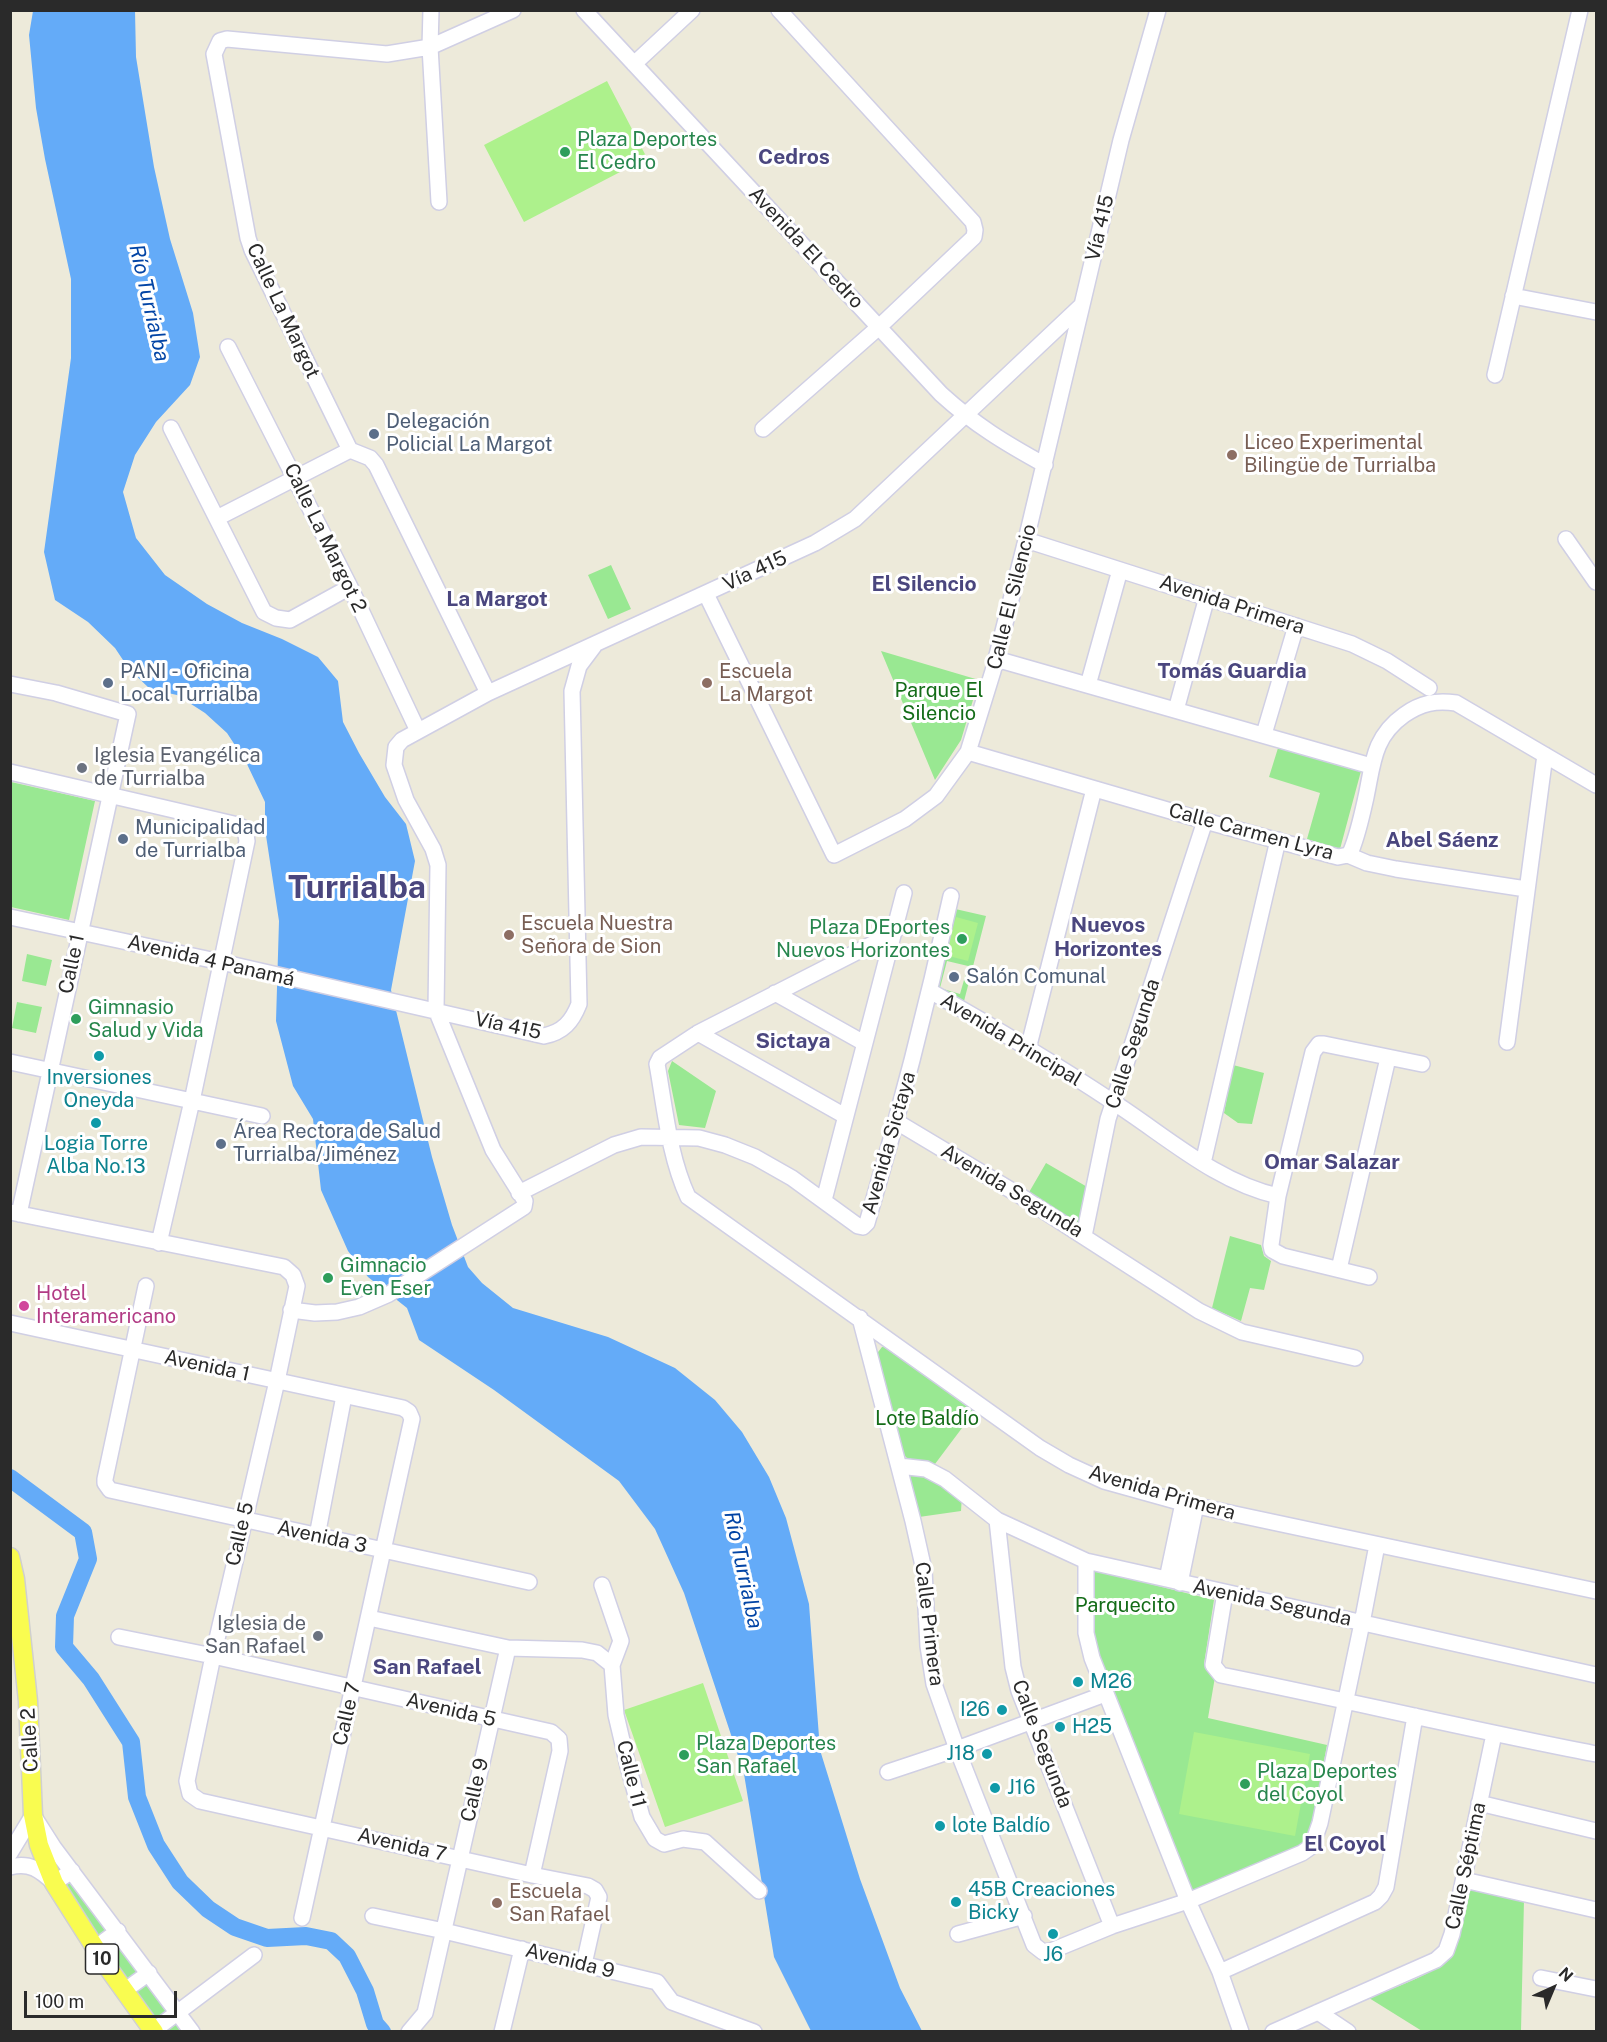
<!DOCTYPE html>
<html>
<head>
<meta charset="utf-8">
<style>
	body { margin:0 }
	#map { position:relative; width:1607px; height:2042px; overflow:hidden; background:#edeada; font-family:"Public Sans",sans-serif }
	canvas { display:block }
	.frame { position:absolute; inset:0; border:12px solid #2a2a2a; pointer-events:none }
	.north { position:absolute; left:1523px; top:1958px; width:60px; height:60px; -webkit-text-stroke:4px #fff; paint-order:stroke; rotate:44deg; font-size:16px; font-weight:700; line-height:24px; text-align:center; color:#2a2a2a }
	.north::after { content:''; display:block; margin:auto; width:21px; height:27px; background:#2a2a2a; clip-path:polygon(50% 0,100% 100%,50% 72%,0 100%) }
	.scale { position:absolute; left:24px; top:1991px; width:153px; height:27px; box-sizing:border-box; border:3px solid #2a2a2a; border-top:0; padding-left:8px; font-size:18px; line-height:21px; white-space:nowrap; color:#2a2a2a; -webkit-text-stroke:4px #fff; paint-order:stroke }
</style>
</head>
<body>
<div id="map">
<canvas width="1607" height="2042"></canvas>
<div class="frame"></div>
<div class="north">N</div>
<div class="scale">100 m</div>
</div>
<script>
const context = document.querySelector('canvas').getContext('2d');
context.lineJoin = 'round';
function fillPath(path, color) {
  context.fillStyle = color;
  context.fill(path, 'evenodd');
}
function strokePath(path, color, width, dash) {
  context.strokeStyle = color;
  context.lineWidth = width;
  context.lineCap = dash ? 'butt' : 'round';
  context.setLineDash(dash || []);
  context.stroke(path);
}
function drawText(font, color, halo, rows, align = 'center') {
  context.font = font + ' "Public Sans",sans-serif';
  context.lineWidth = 6;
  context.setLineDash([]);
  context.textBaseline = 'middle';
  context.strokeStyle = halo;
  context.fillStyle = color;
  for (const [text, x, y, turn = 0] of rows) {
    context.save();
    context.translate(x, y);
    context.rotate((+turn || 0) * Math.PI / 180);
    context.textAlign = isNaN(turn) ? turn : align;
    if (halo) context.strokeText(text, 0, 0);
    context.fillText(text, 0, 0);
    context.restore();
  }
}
fillPath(new Path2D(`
	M611 565 631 609 608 619 588 575Z
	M881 651 979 680 961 740 935 780Z
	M1278 748 1361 771 1340 849 1307 839 1320 793 1269 777Z
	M11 782 95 801 69 920 11 907Z
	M951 908 986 916 963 1005 933 989ZM947 961 968 966 960 994 940 988Z
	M27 954 52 960 46 986 22 981Z
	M17 1002 42 1007 36 1033 12 1028Z
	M672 1061 716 1091 705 1128 679 1125 668 1071Z
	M1233 1065 1264 1073 1252 1124 1238 1123 1224 1113Z
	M1046 1163 1089 1188 1085 1216 1076 1224 1028 1194Z
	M1230 1236 1261 1245 1264 1256 1271 1261 1264 1290 1250 1288 1241 1321 1212 1308Z
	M882 1347H888L974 1412 935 1464 907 1458 904 1455 875 1356Z
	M905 1467 962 1495 961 1511 919 1517Z
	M1092 1569 1150 1578V1584L1214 1600 1204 1664 1215 1677 1208 1718 1327 1745 1310 1835 1306 1842 1298 1849 1192 1893 1096 1654 1092 1627Z
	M42 1834 187 2031H158L60 1885Z
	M1469 1888 1524 1900 1521 2031H1422L1369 1998C1388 1990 1442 1971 1452 1956 1460 1944 1466 1904 1469 1888Z`), '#99e892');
fillPath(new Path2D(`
	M607 81 647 158 524 222 484 145Z
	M956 917 978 923 968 961 945 955Z
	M703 1683 743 1801 665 1827 624 1710Z
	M1194 1732 1310 1754 1295 1836 1179 1814Z`), '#adf18c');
fillPath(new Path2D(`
	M33 11H135L136 57 154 167 170 239 193 313 200 357 190 385 156 422 135 455 123 492 136 538 165 575 207 604 242 623 282 639 318 657 338 681 343 722 359 753 385 797 406 824 415 861 391 990 432 1157 452 1225 468 1267 482 1283 513 1308 608 1337 675 1368 715 1400 742 1432 769 1477 786 1518 809 1604 820 1750 860 1879 900 1988 922 2031H811L774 1957 744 1774 684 1593 655 1529 619 1481 494 1390 419 1340 407 1308 368 1277 348 1251 321 1190 313 1119 293 1086 276 1021 279 921 265 829V802L246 762 227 733 205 713 177 695 150 689 129 669 115 648 88 622 55 600 44 552 71 358V279L45 159 36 108 29 35Z`), '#64abf8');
strokePath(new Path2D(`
	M10 1478 83 1532 88 1559 65 1616 64 1647 91 1679 131 1742 137 1797 156 1845 180 1882 208 1909 235 1927 267 1938 306 1936 331 1941 347 1956 365 1991 375 2024 382 2032`), '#64abf8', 18);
const minor = new Path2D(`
	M431 10 430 47 439 202
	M584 10 941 394C975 425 1005 443 1045 465
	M634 64 692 10
	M1513 296 1596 312
	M228 347 350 587 418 731
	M1495 375 1580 10
	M171 428 264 612 276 618 290 620 350 587
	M763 429 879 327 974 237 975 230 973 222 779 10
	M217 518 350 450
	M1566 539 1596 582
	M1026 540 1352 644 1387 661 1429 688
	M706 594 834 855 905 819 936 796 968 752 993 671 1026 540 1082 305
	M996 659 1371 766
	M10 684 56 693 128 714 19 1214
	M1088 685 1120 570
	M488 693 376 465 370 458 350 450 252 250 248 238 214 54 220 41 227 39 387 54 430 47 513 10
	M1176 710 1207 597
	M1264 734 1296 626
	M968 752 1205 821 1338 857 1348 855 1351 851C1358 834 1362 815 1366 797 1373 764 1373 737 1404 715 1421 703 1436 700 1456 703L1596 785
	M10 772 238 825 245 829 247 841 192 1101 159 1243
	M1348 855 1367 863 1396 869 1526 889
	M10 917 221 962 544 1036C563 1032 572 1022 579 1004L572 691 579 666 594 646
	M894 933 698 1033 660 1058 657 1064C665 1108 669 1156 688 1197L1040 1448 1069 1465 1104 1481 1183 1503 1596 1591
	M930 991C992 1026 1054 1063 1113 1102 1166 1136 1216 1182 1278 1196
	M775 993 864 1043
	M698 1033 845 1116
	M1507 1042 1545 755
	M1028 1049 1094 789
	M10 1062 262 1116
	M897 1122 1019 1195 1199 1311 1242 1332 1355 1358
	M1203 1163 1278 840
	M519 1193 614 1145 641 1137 699 1138 725 1145 755 1157 792 1178 858 1226 863 1227 867 1223C899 1115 927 1006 951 896
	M824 1200 904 893
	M10 1212 284 1267 293 1275 297 1286 277 1381 213 1656 187 1781 190 1794 200 1801 532 1875 588 1886 595 1890 599 1897 584 1964
	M1084 1236 1108 1119 1205 821
	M1339 1269 1388 1058
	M1369 1277 1283 1256 1272 1250 1271 1245 1278 1196 1313 1052 1319 1044H1324L1422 1064
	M146 1286 105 1479V1483L110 1490 529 1582
	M291 1310 315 1313 337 1312 359 1307 389 1294 524 1207 525 1201 493 1150 436 1010 438 865 433 849 406 800 394 765 396 747 402 740 488 693 815 543 855 519 1082 305 1121 140 1158 10
	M860 1318 913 1521 924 1570 928 1646 934 1684 957 1749 1034 1945 1043 1952 1051 1951 1112 1926 1188 1901 1302 1853 1312 1846 1320 1823 1362 1623 1377 1545
	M10 1323 403 1408 409 1412 412 1419 302 1918
	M899 1466 926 1469 945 1479 997 1520 1086 1561 1596 1675
	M997 1520 1013 1667 1019 1691 1112 1926
	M317 1536 344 1396
	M1086 1561V1633L1092 1658 1188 1901 1220 1972 1241 2032
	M1167 1579 1183 1503
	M1180 1583 1196 1505
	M602 1585 621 1641 612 1665 616 1715 628 1766 642 1817 655 1839 664 1844 683 1839 705 1842 759 1891
	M1225 1593 1213 1665 1221 1675C1346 1700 1471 1730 1596 1754
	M369 1618 508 1648 582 1650 597 1653 612 1665
	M119 1637 213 1656 551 1732 559 1739 560 1751 532 1875
	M888 1772 957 1749 1105 1694
	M1479 1803 1596 1831
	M10 1853 33 1815 54 1848 192 2032
	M10 1867C30 1862 40 1870 54 1883L72 1871
	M1464 1880 1596 1910
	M373 1916 444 1931 657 1982 672 2002 754 2032
	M958 1934 1024 1916
	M95 1948 118 1931
	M1220 1972 1375 1902 1381 1896 1386 1887 1415 1716
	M1541 1978 1596 1989
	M124 1991 149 1973
	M1318 2012 1348 2032
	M153 2031 254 1955
	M409 2032 425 2013 508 1648
	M502 2032 522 1949
	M1273 2032 1436 1960 1446 1951 1452 1934 1494 1734`);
const major = new Path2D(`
	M10 1557 15 1579 28 1701 33 1815 39 1845 54 1883 106 1965 154 2032`);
strokePath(minor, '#d0cfe4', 18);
strokePath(major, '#d0d0d0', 21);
strokePath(minor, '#fff', 15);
strokePath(major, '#f9fc50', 18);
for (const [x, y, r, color] of [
	[565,152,6,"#2e9e5b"],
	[374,434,6,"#5c6f8a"],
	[1232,455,6,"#8d6e63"],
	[108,683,6,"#5c6f8a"],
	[707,683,6,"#8d6e63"],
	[82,768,6,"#6b7280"],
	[123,839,6,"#5c6f8a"],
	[509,935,6,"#8d6e63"],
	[962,939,6,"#2e9e5b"],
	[954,977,6,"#5c6f8a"],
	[76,1019,6,"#2e9e5b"],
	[99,1056,6,"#0f9aa8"],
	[96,1123,6,"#0f9aa8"],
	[221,1144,6,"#5c6f8a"],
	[328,1278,6,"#2e9e5b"],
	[24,1306,6,"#d1479c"],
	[318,1636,6,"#6b7280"],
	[1078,1682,6,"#0f9aa8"],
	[1002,1710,6,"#0f9aa8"],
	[1060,1727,6,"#0f9aa8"],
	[987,1754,6,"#0f9aa8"],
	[684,1755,6,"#2e9e5b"],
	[1245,1784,6,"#2e9e5b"],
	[995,1788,6,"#0f9aa8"],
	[940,1826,6,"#0f9aa8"],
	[956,1902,6,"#0f9aa8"],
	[497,1903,6,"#8d6e63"],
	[1053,1934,6,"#0f9aa8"]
]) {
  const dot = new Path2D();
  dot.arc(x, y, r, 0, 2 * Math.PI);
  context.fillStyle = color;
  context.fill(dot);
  strokePath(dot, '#fff', 2);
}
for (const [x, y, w] of [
	[102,1959,33]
]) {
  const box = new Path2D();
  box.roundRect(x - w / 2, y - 15, w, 30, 4.5);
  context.fillStyle = '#fff';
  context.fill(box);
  strokePath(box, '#2a2a2a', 1.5);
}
drawText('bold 18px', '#2a2a2a', null, [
	["10",102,1959]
]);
drawText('20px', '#27864d', '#fff', [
	["Plaza Deportes",577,140],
	["El Cedro",577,163],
	["Plaza DEportes",950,928,"right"],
	["Nuevos Horizontes",950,951,"right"],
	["Gimnasio",88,1008],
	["Salud y Vida",88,1031],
	["Gimnacio",340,1266],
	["Even Eser",340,1289],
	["Plaza Deportes",696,1744],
	["San Rafael",696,1767],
	["Plaza Deportes",1257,1772],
	["del Coyol",1257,1795]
], 'left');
drawText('20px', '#2a2a2a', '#fff', [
	["Vía 415",1100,228,-77],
	["Avenida El Cedro",806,248,47],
	["Calle La Margot",283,311,65],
	["Calle La Margot 2",325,538,64],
	["Vía 415",755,571,-25],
	["Calle El Silencio",1012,597,-76],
	["Avenida Primera",1232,605,18],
	["Calle Carmen Lyra",1251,832,15],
	["Avenida 4 Panamá",211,961,13],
	["Calle 1",72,964,-78],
	["Vía 415",508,1026,12],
	["Avenida Principal",1011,1040,31],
	["Calle Segunda",1133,1044,-72],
	["Avenida Sictaya",889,1143,-74],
	["Avenida Segunda",1012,1191,31],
	["Avenida 1",207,1366,12],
	["Avenida Primera",1162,1493,16],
	["Calle 5",240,1534,-77],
	["Avenida 3",322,1537,12],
	["Avenida Segunda",1272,1603,12],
	["Calle Primera",929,1624,83],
	["Avenida 5",451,1710,13],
	["Calle 7",347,1714,-77],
	["Calle 2",30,1740,-93],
	["Calle Segunda",1042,1744,69],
	["Calle 11",631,1774,76],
	["Calle 9",475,1790,-77],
	["Avenida 7",402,1845,13],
	["Calle Séptima",1466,1866,-78],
	["Avenida 9",570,1961,14]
]);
drawText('20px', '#4e5e75', '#fff', [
	["Delegación",386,422],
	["Policial La Margot",386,445],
	["PANI - Oficina",120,672],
	["Local Turrialba",120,695],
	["Municipalidad",135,828],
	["de Turrialba",135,851],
	["Salón Comunal",966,977],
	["Área Rectora de Salud",233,1132],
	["Turrialba/Jiménez",233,1155]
], 'left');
drawText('20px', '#785e54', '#fff', [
	["Liceo Experimental",1244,443],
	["Bilingüe de Turrialba",1244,466],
	["Escuela",719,672],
	["La Margot",719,695],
	["Escuela Nuestra",521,924],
	["Señora de Sion",521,947],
	["Escuela",509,1892],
	["San Rafael",509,1915]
], 'left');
drawText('20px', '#146c18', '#fff', [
	["Parque El",939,691],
	["Silencio",939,714],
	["Lote Baldío",927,1419],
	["Parquecito",1125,1606]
]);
drawText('20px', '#5b616d', '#fff', [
	["Iglesia Evangélica",94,756],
	["de Turrialba",94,779],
	["Iglesia de",306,1624,"right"],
	["San Rafael",306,1647,"right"]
], 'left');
drawText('20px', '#0d838f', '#fff', [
	["Inversiones",99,1078,"center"],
	["Oneyda",99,1101,"center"],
	["Logia Torre",96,1144,"center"],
	["Alba No.13",96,1167,"center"],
	["M26",1090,1682],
	["I26",990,1710,"right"],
	["H25",1072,1727],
	["J18",975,1754,"right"],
	["J16",1007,1788],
	["lote Baldío",952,1826],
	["45B Creaciones",968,1890],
	["Bicky",968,1913],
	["J6",1053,1955,"center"]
], 'left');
drawText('20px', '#b23c85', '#fff', [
	["Hotel",36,1294],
	["Interamericano",36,1317]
], 'left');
drawText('bold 21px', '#4a467e', '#fff', [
	["Cedros",794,158],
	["El Silencio",924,585],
	["La Margot",497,600],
	["Tomás Guardia",1232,672],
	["Abel Sáenz",1442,841],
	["Nuevos",1108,926],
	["Horizontes",1108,950],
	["Sictaya",793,1042],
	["Omar Salazar",1332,1163],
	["San Rafael",427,1668],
	["El Coyol",1345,1845]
]);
drawText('italic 21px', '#0244a5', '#fff', [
	["Río Turrialba",149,303,77],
	["Río Turrialba",743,1570,78]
]);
drawText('bold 32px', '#4a467e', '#fff', [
	["Turrialba",357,888]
]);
</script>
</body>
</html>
